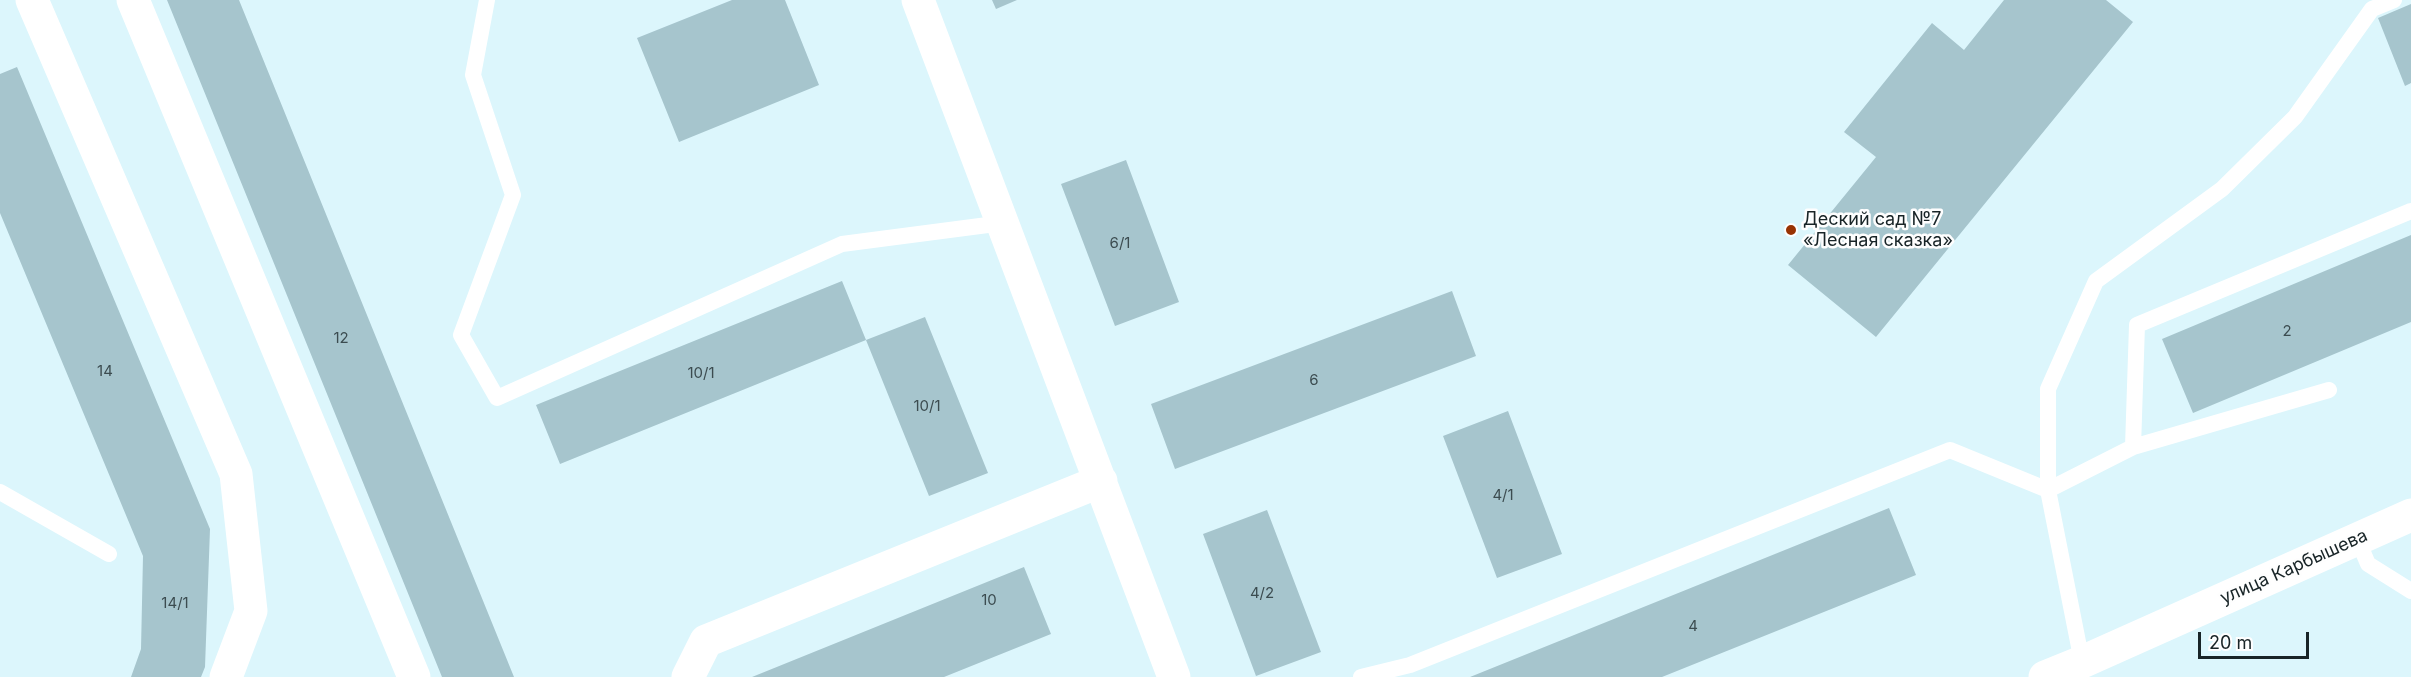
<!DOCTYPE html>
<html>
<head>
<meta charset="utf-8">
<style>
	body { margin:0 }
	#map { position:relative; width:2411px; height:677px; overflow:hidden; background:#dcf6fc; font-family:Inter,sans-serif }
	canvas { display:block }
	.scale { position:absolute; left:2198px; top:632px; width:111px; height:27px; box-sizing:border-box; border:3px solid #182427; border-top:0; padding-left:8px; font-size:18px; line-height:21px; white-space:nowrap; color:#182427; -webkit-text-stroke:4px #fefefe; paint-order:stroke }
</style>
</head>
<body>
<div id="map">
<canvas width="2411" height="677"></canvas>
<div class="scale">20 m</div>
</div>
<script>
const context = document.querySelector('canvas').getContext('2d');
context.lineJoin = 'round';
function fillPath(path, color) {
  context.fillStyle = color;
  context.fill(path, 'evenodd');
}
function strokePath(path, color, width, dash) {
  context.strokeStyle = color;
  context.lineWidth = width;
  context.lineCap = dash ? 'butt' : 'round';
  context.setLineDash(dash || []);
  context.stroke(path);
}
function drawText(font, color, halo, rows, align = 'center') {
  context.font = font + ' Inter,sans-serif';
  context.lineWidth = 5;
  context.setLineDash([]);
  context.textBaseline = 'middle';
  context.strokeStyle = halo;
  context.fillStyle = color;
  for (const [text, x, y, turn = 0] of rows) {
    context.save();
    context.translate(x, y);
    context.rotate((+turn || 0) * Math.PI / 180);
    context.textAlign = isNaN(turn) ? turn : align;
    if (halo) context.strokeText(text, 0, 0);
    context.fillText(text, 0, 0);
    context.restore();
  }
}
fillPath(new Path2D(`
	M167 0H239L514 677H442Z
	M732 0H785L819 85 679 142 637 38Z
	M992 0H1017L996 9Z
	M2004 0H2106L2133 22 1876 337 1788 265 1876 157 1844 132 1932 23 1964 50Z
	M2411 4V83L2405 86 2378 18Z
	M17 67 210 529 205 667 201 677H131L141 649 143 556 0 213V74Z
	M1126 160 1179 302 1115 326 1061 184Z
	M2411 235V322L2193 413 2162 339Z
	M842 281 866 340 560 464 536 405Z
	M1452 291 1476 356 1175 469 1151 404Z
	M925 317 988 473 929 496 866 340Z
	M1508 411 1562 554 1497 578 1443 436Z
	M1889 508 1916 575 1662 677H1470Z
	M1267 510 1321 652 1256 676 1203 534Z
	M1024 567 1051 634 944 677H752Z`), '#a6c5cd');
strokePath(new Path2D(`
	M487 0 473 75 513 195 461 335 497 398 842 244 1003 223
	M2394 0 2372 9 2295 117 2222 189 2096 281 2048 389V490L2133 447 2137 325 2411 211
	M2133 447 2329 390
	M0 492 109 554
	M2357 538 2368 564 2411 591
	M1361 677 1410 665 1950 450 2048 490 2082 662`), '#fff', 16);
strokePath(new Path2D(`
	M32 0 236 474 251 611 226 677
	M133 0 414 677
	M918 0 1174 677
	M688 677 706 641 1101 481
	M2045 677 2082 662 2411 515`), '#fff', 33);
for (const [x, y, r, color] of [
	[1791,230,6,"#983303"]
]) {
  const dot = new Path2D();
  dot.arc(x, y, r, 0, 2 * Math.PI);
  context.fillStyle = color;
  context.fill(dot);
  strokePath(dot, '#fefefe', 2);
}
drawText('15px', '#3c4c50', null, [
	["6/1",1120,243],
	["2",2287,331],
	["12",341,338],
	["14",105,371],
	["10/1",701,373],
	["6",1314,380],
	["10/1",927,406],
	["4/1",1503,495],
	["4/2",1262,593],
	["10",989,600],
	["14/1",175,603],
	["4",1693,626]
]);
drawText('18px', '#182427', '#fefefe', [
	["Деский сад №7",1803,220],
	["«Лесная сказка»",1803,241]
], 'left');
drawText('18px', '#182427', '#fefefe', [
	["улица Карбышева",2294,567,-24]
]);
</script>
</body>
</html>
